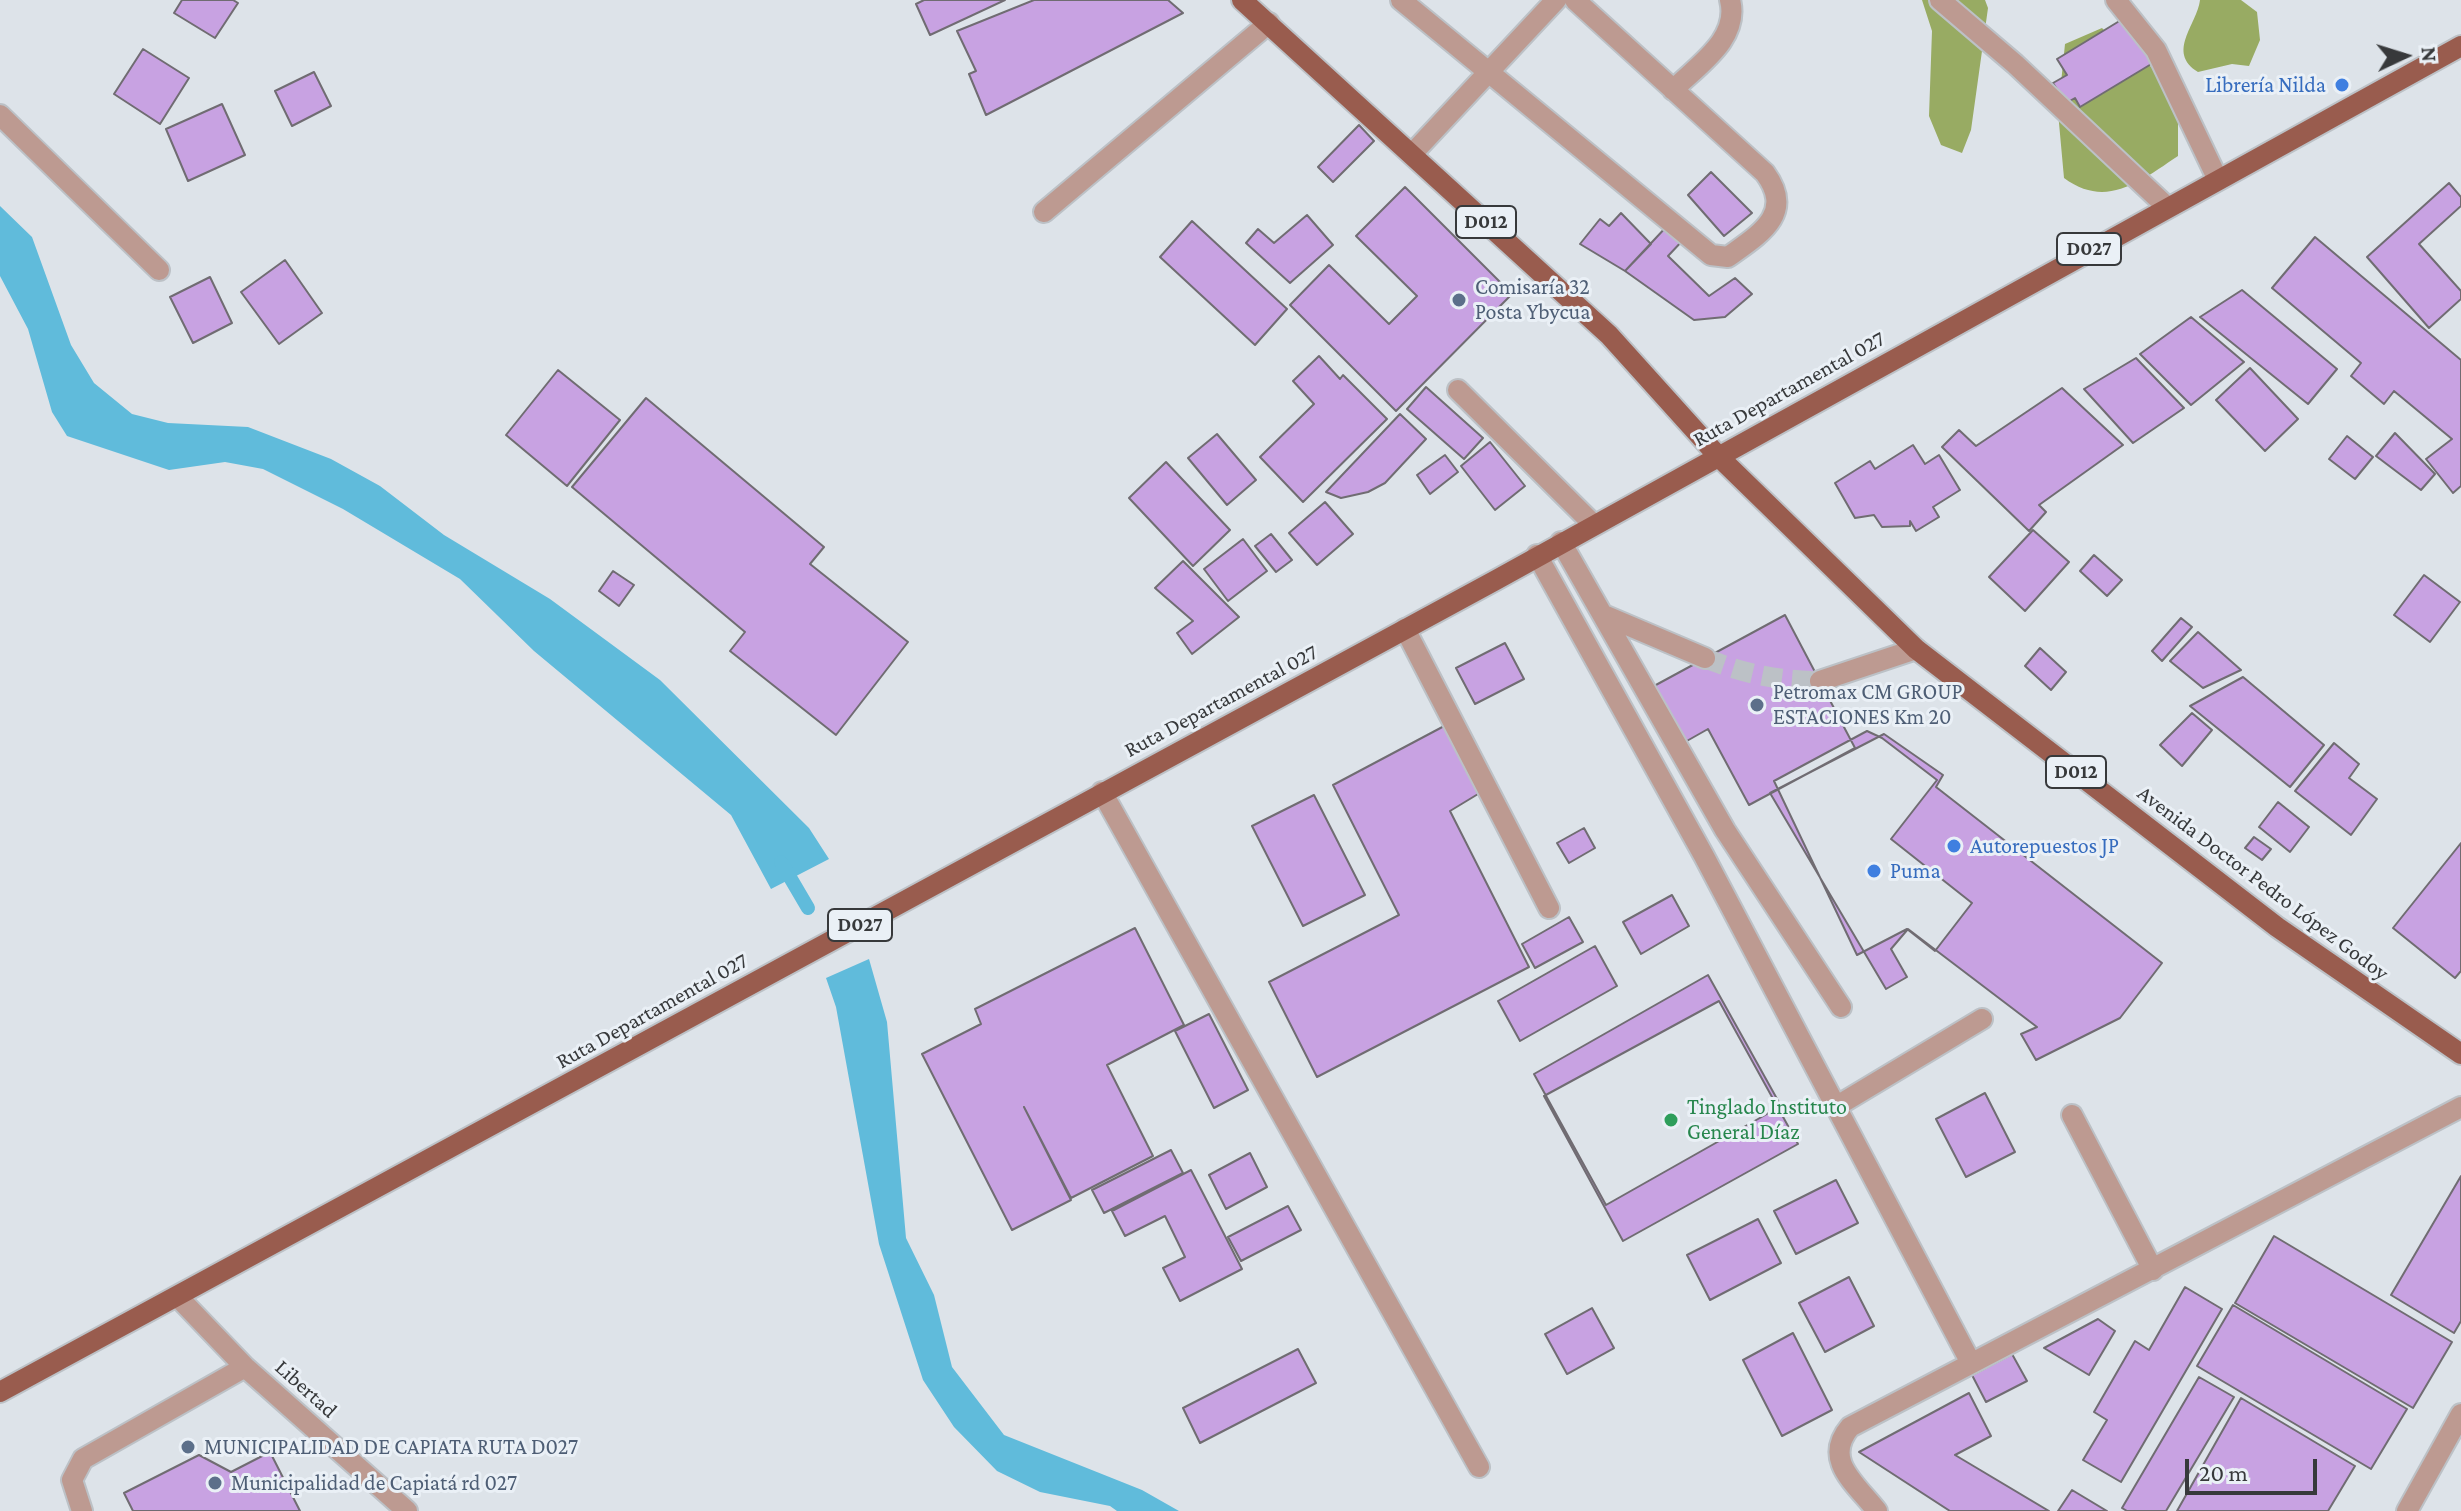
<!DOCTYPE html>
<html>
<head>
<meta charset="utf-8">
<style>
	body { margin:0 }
	#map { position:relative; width:2461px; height:1511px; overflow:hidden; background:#dde3e9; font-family:"Crimson Pro",serif }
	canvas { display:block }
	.north { position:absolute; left:2365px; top:16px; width:80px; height:80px; -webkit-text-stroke:6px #eaf0f6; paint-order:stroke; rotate:86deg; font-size:22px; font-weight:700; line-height:32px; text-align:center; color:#37393b }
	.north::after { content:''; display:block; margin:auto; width:28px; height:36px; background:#37393b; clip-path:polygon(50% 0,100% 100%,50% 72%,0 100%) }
	.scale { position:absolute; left:2185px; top:1459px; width:132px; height:36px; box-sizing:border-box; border:4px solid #37393b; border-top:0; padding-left:10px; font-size:24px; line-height:28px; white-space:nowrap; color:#37393b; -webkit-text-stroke:6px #eaf0f6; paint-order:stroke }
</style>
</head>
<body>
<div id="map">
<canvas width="2461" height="1511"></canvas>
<div class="north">N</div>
<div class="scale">20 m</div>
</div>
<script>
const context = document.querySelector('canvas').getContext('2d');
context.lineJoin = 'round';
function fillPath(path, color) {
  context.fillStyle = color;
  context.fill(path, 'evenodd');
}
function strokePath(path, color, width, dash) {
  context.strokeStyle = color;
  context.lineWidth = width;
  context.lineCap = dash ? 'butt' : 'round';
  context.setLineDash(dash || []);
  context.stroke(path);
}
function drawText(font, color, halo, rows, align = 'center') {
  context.font = font + ' "Crimson Pro",serif';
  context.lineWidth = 6;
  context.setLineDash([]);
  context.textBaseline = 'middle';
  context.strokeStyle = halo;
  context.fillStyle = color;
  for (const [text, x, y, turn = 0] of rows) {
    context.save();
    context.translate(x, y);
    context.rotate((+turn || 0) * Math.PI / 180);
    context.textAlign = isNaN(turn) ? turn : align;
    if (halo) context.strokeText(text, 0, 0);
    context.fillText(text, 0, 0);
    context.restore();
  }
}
fillPath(new Path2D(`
	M1922 0H1985L1988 8 1971 130 1962 153 1941 145 1929 116 1932 31Z
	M2200 0H2241L2257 12 2260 40 2249 66 2232 64 2198 72C2166 52 2197 25 2200 0Z
	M2102 28 2127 53 2164 74 2178 105V156C2139 182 2106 209 2064 178L2058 112 2065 44Z`), '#98ab63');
fillPath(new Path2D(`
	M0 206 32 237 71 345 94 383 132 414 168 423 248 427 331 459 380 486 444 535 550 599 660 680 809 828 829 859 771 889 731 815 534 651 460 579 343 509 263 469 225 462 169 470 67 436 52 412 28 329 0 276Z
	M869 959 887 1022 906 1238 934 1295 952 1367 1004 1435 1142 1490 1179 1511H1117L1110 1506 1040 1492 997 1471 954 1427 923 1380 879 1244 836 1007 826 978Z`), '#60bbdb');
strokePath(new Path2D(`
	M781 862 808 908`), '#60bbdb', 14);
const building = new Path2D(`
	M182 0H233L238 3 215 38 174 13Z
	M924 0H1005L930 35 916 4Z
	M1034 0H1168L1183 13 986 115 969 74 976 71 957 31Z
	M2126 17 2153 63 2080 107 2075 98 2066 103 2053 83 2067 75 2057 59Z
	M143 49 189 78 160 124 114 94Z
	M314 72 331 106 292 126 275 91Z
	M222 104 245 155 188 181 166 129Z
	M1359 125 1374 141 1333 182 1318 167Z
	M1711 172 1752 213 1724 236 1688 195Z
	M2449 183 2461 197V206L2419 244 2461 291V299L2429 328 2367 257Z
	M1405 187 1512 294 1396 411 1290 305 1329 265 1389 324 1417 296 1356 236Z
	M1621 213 1651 244 1625 271 1580 244 1600 219 1609 226Z
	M1307 215 1333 245 1290 283 1246 243 1258 229 1274 243Z
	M1192 221 1287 309 1255 345 1160 257Z
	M1668 225 1684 239 1668 256 1709 296 1735 278 1752 294 1725 317 1694 320 1625 271Z
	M2315 237 2461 360V486L2453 493 2426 459 2452 439 2394 391 2384 404 2351 376 2361 363 2272 288Z
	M285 260 322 313 279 344 241 292Z
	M210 277 232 323 193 343 170 297Z
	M2242 290 2337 369 2308 404 2200 317Z
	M2191 317 2244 362 2191 405 2140 354Z
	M1319 356 1340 379 1343 375 1387 419 1303 502 1260 457 1314 404 1293 381Z
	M2136 358 2184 408 2133 443 2084 389Z
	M2250 368 2298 419 2265 451 2216 400Z
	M558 370 620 420 567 486 506 435Z
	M1426 387 1483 438 1464 459 1407 409Z
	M2062 388 2123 445 2039 505 2046 512 2029 531 1942 447 1959 430 1976 446Z
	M646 398 824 547 810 564 908 642 836 735 730 651 745 632 572 487Z
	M1400 414 1426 439 1385 483 1368 492 1341 498 1326 492Z
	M2395 433 2435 474 2421 490 2376 456Z
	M1217 434 1256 480 1227 505 1188 458Z
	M2347 436 2373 457 2355 479 2329 459Z
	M1490 442 1525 486 1495 510 1461 466Z
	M1913 445 1925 464 1939 455 1960 490 1933 507 1939 517 1916 531 1910 521V526L1882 527 1874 515 1855 518 1835 483 1870 461 1875 469Z
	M1445 455 1458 472 1430 494 1417 475Z
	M1166 462 1230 530 1193 566 1129 498Z
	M1325 502 1353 534 1317 565 1289 533Z
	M2033 530 2069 562 2025 611 1989 577Z
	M1271 534 1292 560 1276 572 1255 546Z
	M1243 539 1267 571 1228 601 1204 569Z
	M2094 555 2122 580 2107 596 2080 571Z
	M1183 561 1239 617 1192 654 1177 633 1193 621 1155 588Z
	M613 571 634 585 619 606 599 591Z
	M2424 575 2460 602 2430 642 2394 615Z
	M1785 615 1855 748 1749 805 1708 729 1685 742 1654 686Z
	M2181 618 2192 627 2162 661 2152 651Z
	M2198 632 2241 670 2203 688 2170 661Z
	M1505 643 1524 679 1475 704 1456 668Z
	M2040 648 2066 672 2051 690 2025 666Z
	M2243 677 2324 745 2290 787 2190 706Z
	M2192 713 2212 730 2182 766 2160 745Z
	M1448 724 1483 791 1450 811 1529 967 1317 1077 1269 982 1399 915 1333 785Z
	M1867 731 1882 738 1937 780 1891 839 1972 903 1935 951 1907 929 1857 955 1774 781Z
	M1884 734 1943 775 1936 787 2162 963 2120 1018 2036 1060 2021 1034 2037 1027 1908 929 1891 949 1907 977 1886 989 1770 793Z
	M2334 743 2359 764 2349 778 2377 799 2351 835 2295 791Z
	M1314 795 1365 895 1303 926 1252 826Z
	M2278 802 2309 827 2290 852 2259 827Z
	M1584 828 1595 848 1569 863 1557 843Z
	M2254 837 2271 849 2262 860 2245 848Z
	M2461 843V971L2455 978 2393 928Z
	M1672 895 1689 926 1641 954 1623 922Z
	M1569 917 1583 942 1535 968 1522 944Z
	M1135 928 1184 1025 1107 1065 1153 1156 1071 1198 1024 1107 1071 1200 1012 1230 922 1054 981 1024 975 1009Z
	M1595 946 1617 986 1520 1041 1498 1001Z
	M1708 975 1781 1106 1606 1205 1534 1074Z
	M1719 1001 1798 1144 1623 1241 1544 1096Z
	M1209 1014 1248 1090 1214 1108 1175 1031Z
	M1985 1093 2015 1152 1966 1177 1936 1119Z
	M1171 1150 1183 1173 1104 1213 1092 1190Z
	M1250 1153 1267 1187 1226 1209 1209 1175Z
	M1191 1170 1242 1269 1180 1301 1163 1268 1185 1257 1165 1216 1125 1236 1112 1211Z
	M2461 1176V1321L2454 1333 2391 1295Z
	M1836 1180 1858 1223 1796 1254 1774 1211Z
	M1288 1206 1301 1230 1241 1261 1228 1237Z
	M1758 1219 1781 1263 1710 1300 1687 1255Z
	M2274 1236 2452 1342 2413 1408 2235 1303Z
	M1849 1277 1874 1326 1825 1352 1799 1303Z
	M2185 1287 2222 1309 2121 1482 2083 1460 2107 1420 2094 1412 2135 1341 2149 1350Z
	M2233 1305 2407 1409 2371 1469 2197 1366Z
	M1592 1308 1614 1348 1567 1374 1545 1334Z
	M2098 1319 2115 1331 2089 1375 2044 1348Z
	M1793 1333 1832 1410 1782 1436 1743 1360Z
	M1298 1349 1316 1383 1200 1443 1183 1408Z
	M2012 1354 2027 1381 1986 1402 1972 1375Z
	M2199 1377 2234 1397 2166 1511H2127L2122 1508Z
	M1969 1393 1991 1436 1955 1455 2049 1511H1950L1859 1452Z
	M2241 1398 2355 1466 2328 1511H2177Z
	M270 1452 300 1511H133L124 1493 199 1455 231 1472Z
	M2072 1490 2107 1511H2058Z`);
fillPath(building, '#c8a2e2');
strokePath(building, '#706c72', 2);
strokePath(new Path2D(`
	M1705 658C1744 674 1779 681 1820 681`), '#bcc1c6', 20, [20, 10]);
const minor = new Path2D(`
	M1401 0 1711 255 1728 257C1760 234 1795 214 1765 173L1575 0
	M1940 0 2015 64 2166 206
	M2116 0 2156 50 2218 180
	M1673 90C1698 65 1740 39 1730 0
	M0 115 159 270
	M1412 154 1556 0
	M1044 212 1269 23
	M1458 390 1592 523
	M1561 542 1725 830 1841 1007
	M1537 555 1704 856 1971 1363
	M1606 616 1705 658
	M1405 629 1549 908
	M1820 681 1916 649
	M1102 792 1479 1467
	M1837 1106 1982 1019
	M2072 1115 2153 1270
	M178 1297 245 1367 407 1511
	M82 1511 72 1480 83 1459 245 1367
	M1877 1511C1856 1484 1822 1460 1850 1427L2461 1107
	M2407 1511 2461 1414`);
const major = new Path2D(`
	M1242 0 1609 335 1718 456 1916 649 2277 927 2461 1054
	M0 1392 1496 580 2461 46`);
strokePath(minor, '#bcc1c6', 24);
strokePath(major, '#bcc1c6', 24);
strokePath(minor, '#bd9a91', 20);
strokePath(major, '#995c4e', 20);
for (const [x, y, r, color] of [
	[2342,85,8,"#3f7fe0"],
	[1459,300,8,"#5c6f8a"],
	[1757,705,8,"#5c6f8a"],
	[1954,846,8,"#3f7fe0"],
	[1874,871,8,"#3f7fe0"],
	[1671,1120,8,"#2e9e5b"],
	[188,1447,8,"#5c6f8a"],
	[215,1483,8,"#5c6f8a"]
]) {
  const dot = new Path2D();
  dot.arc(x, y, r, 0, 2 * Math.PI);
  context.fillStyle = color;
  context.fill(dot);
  strokePath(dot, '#eaf0f6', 3);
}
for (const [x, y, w] of [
	[1486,222,60],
	[2089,249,64],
	[2076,772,60],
	[860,925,64]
]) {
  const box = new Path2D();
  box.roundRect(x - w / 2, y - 16, w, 32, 6);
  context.fillStyle = '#eaf0f6';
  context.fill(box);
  strokePath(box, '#37393b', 2);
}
drawText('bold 20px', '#37393b', null, [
	["D012",1486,222],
	["D027",2089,249],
	["D012",2076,772],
	["D027",860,925]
]);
drawText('22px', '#366cbe', '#eaf0f6', [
	["Librería Nilda",2326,85,"right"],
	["Autorepuestos JP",1970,846],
	["Puma",1890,871]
], 'left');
drawText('22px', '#4e5e75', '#eaf0f6', [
	["Comisaría 32",1475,287],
	["Posta Ybycua",1475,312],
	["Petromax CM GROUP",1773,692],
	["ESTACIONES Km 20",1773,717],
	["MUNICIPALIDAD DE CAPIATA RUTA D027",204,1447],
	["Municipalidad de Capiatá rd 027",231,1483]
], 'left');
drawText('22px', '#37393b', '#eaf0f6', [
	["Ruta Departamental 027",1789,389,-29],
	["Ruta Departamental 027",1221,701,-28],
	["Avenida Doctor Pedro López Godoy",2263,883,37],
	["Ruta Departamental 027",652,1011,-29],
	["Libertad",306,1389,42]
]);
drawText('22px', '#27864d', '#eaf0f6', [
	["Tinglado Instituto",1687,1107],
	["General Díaz",1687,1132]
], 'left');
</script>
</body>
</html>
